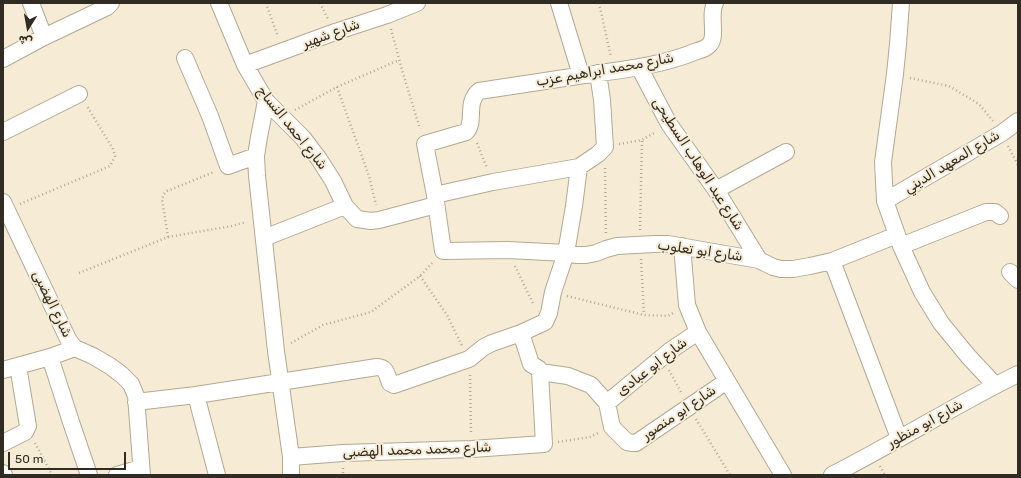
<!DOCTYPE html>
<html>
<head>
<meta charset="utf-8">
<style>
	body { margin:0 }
	#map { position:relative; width:1021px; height:478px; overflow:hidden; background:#f6ebd5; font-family:Rubik,"Noto Naskh Arabic",sans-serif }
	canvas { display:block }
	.frame { position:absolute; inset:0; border:4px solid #302b23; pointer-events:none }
	.north { position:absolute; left:8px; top:8px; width:40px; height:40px; -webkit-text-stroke:3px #f6ebd5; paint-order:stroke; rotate:191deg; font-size:11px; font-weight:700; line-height:16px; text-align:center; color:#302b23 }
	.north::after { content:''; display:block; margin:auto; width:14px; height:18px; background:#302b23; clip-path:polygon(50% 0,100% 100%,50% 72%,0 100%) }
	.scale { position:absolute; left:8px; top:452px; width:118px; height:18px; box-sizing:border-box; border:2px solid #302b23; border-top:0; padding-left:5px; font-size:12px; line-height:14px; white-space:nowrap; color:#302b23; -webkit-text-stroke:3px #f6ebd5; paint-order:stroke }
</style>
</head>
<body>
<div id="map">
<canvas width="1021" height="478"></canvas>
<div class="frame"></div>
<div class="north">ش</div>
<div class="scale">50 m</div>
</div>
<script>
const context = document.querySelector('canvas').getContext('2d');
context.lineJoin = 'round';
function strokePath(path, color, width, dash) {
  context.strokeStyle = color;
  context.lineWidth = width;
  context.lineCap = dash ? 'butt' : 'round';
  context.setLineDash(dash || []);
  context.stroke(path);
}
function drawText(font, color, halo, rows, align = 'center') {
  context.font = font + ' Rubik,"Noto Naskh Arabic",sans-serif';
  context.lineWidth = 4;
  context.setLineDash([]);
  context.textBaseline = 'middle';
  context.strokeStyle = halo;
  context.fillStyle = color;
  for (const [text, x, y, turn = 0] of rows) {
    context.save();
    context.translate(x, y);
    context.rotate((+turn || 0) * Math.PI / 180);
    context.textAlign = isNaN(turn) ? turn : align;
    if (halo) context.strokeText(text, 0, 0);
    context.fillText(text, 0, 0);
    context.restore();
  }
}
const minor = new Path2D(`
	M31 3 44 37
	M219 3 245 65 266 101 303 138 319 159 333 181 345 206 357 219 371 221 379 220 436 205
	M559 3 581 75
	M715 3C709 14 717 36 710 44 707 48 701 50 697 51 658 67 619 70 578 76 545 81 512 86 479 91 465 103 476 122 466 132L425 144 435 195 443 251 508 250 566 253 576 255H586L596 253 606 249 617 246 654 244H668L759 260 773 267 781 269H793L810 266 832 261
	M901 3 898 44 895 74 883 162 885 201 901 246 922 292 941 323 968 356 995 385
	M185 58 210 116 228 166 256 156
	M3 59 44 37 107 7 111 3
	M245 65 335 32 387 15 417 3
	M639 67 669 124 716 190 759 260
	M266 101 259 137 256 156 257 176 276 351 291 457V475
	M3 132 79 94
	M716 190 786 152
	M435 195 493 182 579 167 598 154 605 147 602 100 598 73
	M885 201 1002 133 1018 121
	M3 202 69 341 75 348 93 356 110 366 122 375 131 384 136 396 142 475
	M897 235 832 261 899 438
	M264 238 345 206
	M682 246 687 305 698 332 783 475
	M901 246 986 212H995L1000 216
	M1010 272 1018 280
	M521 333 531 364 539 369 540 372 568 376 591 385 607 403 612 427 627 442 633 443H636L727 381
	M50 357 71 422 89 475
	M3 370 50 357 75 348
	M196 395 217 475
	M136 402 196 395 377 367C387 367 387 376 390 383L394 385 469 359 484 347 492 343 521 333 545 322 549 313 553 292 566 253 574 206 579 167
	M607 403 671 350 698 332
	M3 443 25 432 28 426 18 366
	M291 457 343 453 472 449 544 444 540 372
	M3 473 4 475
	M117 475 141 468
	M832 475C895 443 955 405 1018 374`);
strokePath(minor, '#b3a993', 18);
strokePath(new Path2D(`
	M266 3 278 37
	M320 3 328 19
	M599 3 611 57
	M391 29 402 70 420 129
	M910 78 949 86 979 104 993 121
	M337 87 369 176 376 205
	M295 110 337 87 399 60
	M477 143 487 168
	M619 144 642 140 656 132
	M1008 146 1018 165
	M605 168 606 235
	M20 204 110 166 115 156 113 149 87 106
	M640 230 642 140
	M168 237 162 199 164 194 167 191 214 172
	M641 259 644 315
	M515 266 528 293 534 305
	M79 273 168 237 232 226 246 222
	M420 276 447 315 462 346
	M567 296 644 315 668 316 673 313
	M291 343 323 325 371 312 420 276 433 262
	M669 370 682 394
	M470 375 471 434
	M696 419 730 475
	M558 442 590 437 598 433
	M35 443 52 475
	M880 466 885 475
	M343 468V475`), '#b2a998', 2.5, [1, 3]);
strokePath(minor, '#fff', 16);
drawText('14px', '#302b23', '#f6ebd5', [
	["شارع شهير",331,34,-20],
	["شارع محمد ابراهيم عزب",605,70,-10],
	["شارع احمد النساج",292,128,51],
	["شارع المعهد الديني",952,162,-31],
	["شارع عبد الوهاب السطيحى",698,164,57],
	["شارع ابو تعلوب",700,251,8],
	["شارع الهضبى",52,304,64],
	["شارع ابو عبادى",652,367,-38],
	["شارع ابو منصور",679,413,-34],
	["شارع ابو منظور",925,424,-29],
	["شارع محمد محمد الهضبى",417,450,-2]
]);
</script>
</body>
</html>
